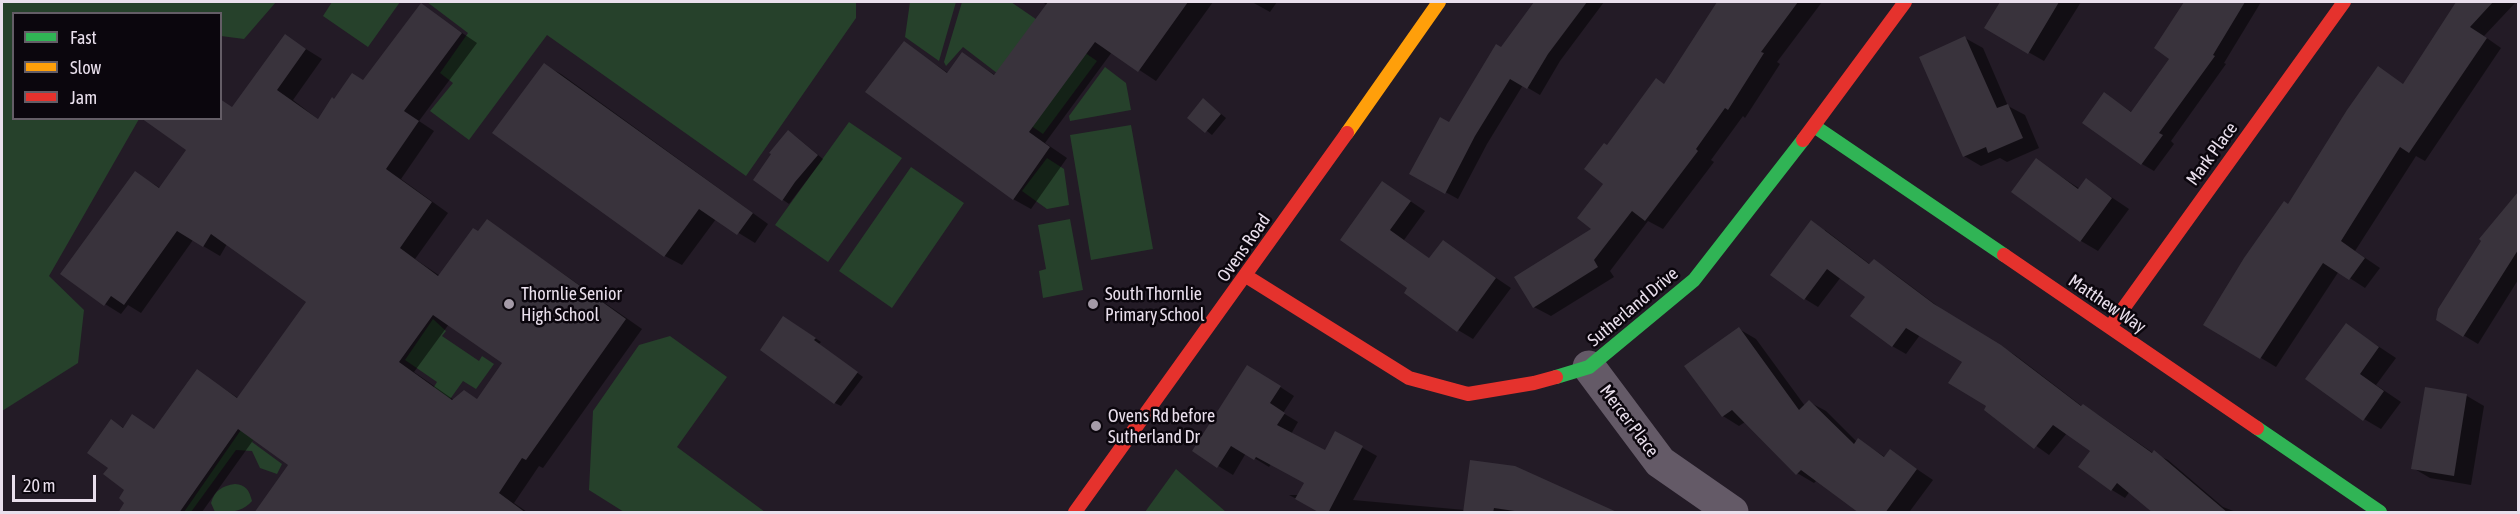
<!DOCTYPE html>
<html>
<head>
<meta charset="utf-8">
<style>
	body { margin:0 }
	#map { position:relative; width:2520px; height:514px; overflow:hidden; background:#231b26; font-family:"Asap Condensed",sans-serif }
	canvas { display:block }
	.frame { position:absolute; inset:0; border:3px solid #e9dfec; pointer-events:none }
	.legend { position:absolute; left:12px; top:12px; width:210px; height:108px; box-sizing:border-box; background:#0b060d; border:2px solid #645d66; margin:0; padding:8px 10px; list-style:none; font-size:18px; color:#e9dfec }
	.legend li { display:flex; align-items:center; gap:12px; height:30px }
	.legend b { width:30px; border:2px solid #645d66 }
	.scale { position:absolute; left:12px; top:475px; width:84px; height:27px; box-sizing:border-box; border:3px solid #e9dfec; border-top:0; padding-left:8px; font-size:18px; line-height:21px; white-space:nowrap; color:#e9dfec; -webkit-text-stroke:4px #0b060d; paint-order:stroke }
</style>
</head>
<body>
<div id="map">
<canvas width="2520" height="514"></canvas>
<div class="frame"></div>
<ul class="legend">
<li><b style="height:8px;background:#30b455"></b>Fast</li>
<li><b style="height:8px;background:#ff9f0a"></b>Slow</li>
<li><b style="height:8px;background:#e5322d"></b>Jam</li>
</ul>
<div class="scale">20 m</div>
</div>
<script>
const context = document.querySelector('canvas').getContext('2d');
context.lineJoin = 'round';
function fillPath(path, color) {
  context.fillStyle = color;
  context.fill(path, 'evenodd');
}
function strokePath(path, color, width, dash) {
  context.strokeStyle = color;
  context.lineWidth = width;
  context.lineCap = dash ? 'butt' : 'round';
  context.setLineDash(dash || []);
  context.stroke(path);
}
function drawText(font, color, halo, rows, align = 'center') {
  context.font = font + ' "Asap Condensed",sans-serif';
  context.lineWidth = 5;
  context.setLineDash([]);
  context.textBaseline = 'middle';
  context.strokeStyle = halo;
  context.fillStyle = color;
  for (const [text, x, y, turn = 0] of rows) {
    context.save();
    context.translate(x, y);
    context.rotate((+turn || 0) * Math.PI / 180);
    context.textAlign = isNaN(turn) ? turn : align;
    if (halo) context.strokeText(text, 0, 0);
    context.fillText(text, 0, 0);
    context.restore();
  }
}
fillPath(new Path2D(`
	M2 2H276L244 39 221 36 220 14H14V118L139 119 49 276 84 310 78 363 2 411Z
	M332 2H400L368 47 323 16Z
	M427 2H856V18L746 176 547 35 469 140 430 111 453 83 440 73 468 33Z
	M910 2H956L939 61 905 37Z
	M962 2H1011L1097 61 1043 134 1011 112 1023 93 963 47 946 66 944 62Z
	M1105 67 1126 83 1131 110 1070 121 1069 116Z
	M849 122 902 158 828 262 775 225Z
	M1131 125 1153 249 1091 260 1070 135Z
	M1047 158 1064 169 1069 205 1047 209 1022 191Z
	M911 167 964 203 892 308 839 271Z
	M1070 219 1083 290 1043 298 1039 271 1046 269 1038 225Z
	M433 319 446 331 442 336 479 361 482 356 494 364 476 389 463 381 443 409 427 398 437 382 405 360Z
	M670 336 727 377 677 447 765 512H624L589 490 593 411 639 345Z
	M245 424 257 432 252 442 282 464 277 474 260 468 252 451 236 450 191 512H184Z
	M1176 469 1226 512H1145Z
	M235 484C246 485 249 490 252 501 243 512 229 513 215 512L211 503C215 490 222 486 235 484Z`), '#26412b');
fillPath(new Path2D(`
	M1042 2H1213L1156 81 1112 52 1045 143 1067 158 1031 209 1013 199 904 43 948 73 962 54 995 75 1047 5Z
	M1252 2H1277L1270 12Z
	M1536 2H1604L1560 61 1540 95 1523 85 1487 144 1458 199 1411 173 1449 124Z
	M1718 2H1822L1777 62 1780 64 1745 118 1743 116 1711 160 1714 162 1663 229 1648 221 1610 271 1614 277 1551 316 1534 307 1594 229 1605 183 1607 147 1665 85Z
	M2002 2H2081L2044 61 1986 28Z
	M2185 2H2261L2224 63 2226 64 2171 141 2174 144 2154 171 2142 164 2105 94 2133 113 2171 59 2156 48Z
	M2458 2H2516L2484 36 2501 48 2425 161 2416 156 2355 251 2380 268 2365 288 2339 271 2276 367 2205 324 2289 206 2378 68 2404 85Z
	M421 5 477 43 419 121 434 131 401 179 448 213 415 259 440 276 488 221 642 329 543 468 539 466 514 503 527 512H256L290 464 254 439 202 512H120L126 503V490L110 467 112 421 124 428 133 416 155 430 197 371 238 398 308 302 227 244 220 256 193 240 141 313 128 305 121 314 105 304 136 173 160 188 220 118 233 108 285 36 322 59 293 100 319 120 335 101 364 82ZM449 324 504 363 478 400 464 391 454 400 414 372Z
	M1965 38 1983 48 2008 106 2025 115 2039 148 2007 162 2000 158 1981 166 1964 156Z
	M544 65 561 74 768 224 755 243 716 219 682 265 665 256Z
	M1209 104 1226 118 1212 135 1189 117Z
	M794 135 823 159 789 204 755 180 773 154Z
	M2036 160 2080 189 2086 180 2129 209 2098 251 2081 241Z
	M1382 182 1425 211 1404 240 1430 259 1443 242 1511 288 1473 339 1458 330 1409 288 1342 239Z
	M2518 194V280L2478 344 2463 335 2483 240 2481 238Z
	M1825 230 1871 265 1874 261 1888 269 1948 314 2015 355 2083 407 2097 414 2153 453 2168 460 2223 507 2236 512H2155L2130 491 2125 498 2112 490 2092 451 2067 433 2049 455 1986 410 1989 406 1964 361 1920 335 1906 354 1892 346 1867 297 1841 277 1818 307 1805 299Z
	M790 321 821 342 819 344 863 377 841 406 835 403Z
	M2346 325 2396 358 2376 385 2401 402 2381 429 2364 419Z
	M1739 329 1756 339 1805 406 1809 402 1826 411 1857 442 1859 440 1885 457 1890 451 1933 480 1910 511 1912 512H1862L1817 480 1814 483 1797 473 1745 422 1739 426 1723 416Z
	M1262 375 1294 396 1283 413 1298 422 1291 434 1326 452 1336 433 1377 456 1353 500 1465 510 1471 462 1612 512H1322L1289 495H1299L1306 483 1271 464 1269 467 1246 453 1233 475 1194 451Z
	M2426 389 2467 396 2484 406 2471 485 2430 478 2413 468Z`), '#0007');
fillPath(new Path2D(`
	M1048 2H1188L1138 72 1095 42 1029 132 1050 147 1013 200 865 92 904 41 947 73 962 52 994 75Z
	M1534 2H1587L1548 54 1527 89 1510 79 1475 136 1445 194 1409 174 1440 117 1449 122 1496 44 1501 47Z
	M1717 2H1798L1761 52 1764 53 1728 110 1725 108 1696 149 1698 151 1645 221 1632 211 1594 260 1598 267 1533 308 1514 277 1591 229 1577 218 1603 184 1584 169 1604 143 1607 145 1656 78 1664 84Z
	M2000 2H2059L2028 54 1984 28Z
	M2184 2H2245L2213 55 2215 56 2159 133 2163 135 2141 165 2082 123 2104 92 2131 112 2169 59 2154 48Z
	M2456 2H2493L2470 27 2487 38 2409 153 2400 147 2341 241 2365 258 2349 280 2323 263 2260 359 2203 325 2244 258 2284 201 2288 204 2347 110 2378 66 2403 84Z
	M421 3 462 33 404 111 419 121 386 169 432 202 400 248 438 276 473 228 478 231 487 219 626 319 526 460 522 458 499 493 526 513H254L288 465 238 429 179 513H118L124 503 119 498 124 490 103 474 108 468 87 453 111 419 123 428 132 414 154 429 197 369 237 398 306 302 211 234 203 247 177 231 124 305 111 296 104 306 60 274 135 171 159 188 186 150 141 118H220V99L232 107 285 34 306 49 277 90 318 119 332 97 334 99 352 73 363 80ZM433 315 502 363 477 399 464 390 452 400 399 362Z
	M1965 36 1997 108 2008 104 2023 138 1988 153 1986 147 1963 157 1919 57Z
	M544 63 753 213 737 235 699 209 664 257 492 133Z
	M1203 98 1221 114 1205 133 1187 118Z
	M788 130 818 155 795 182 782 201 753 180 771 154 769 153Z
	M2036 158 2078 189 2086 178 2112 198 2080 242 2011 192Z
	M1382 181 1411 201 1390 230 1429 258 1443 240 1496 278 1457 332 1404 293 1407 288 1340 240Z
	M2518 192V250L2463 337 2436 320 2438 309 2481 241 2479 239Z
	M1811 220 1869 264 1874 259 1934 304 2001 345 2081 406 2083 404 2152 453 2154 450 2228 513H2153L2117 483 2111 491 2078 467 2090 451 2053 425 2034 449 1984 410 1986 406 1948 383 1962 362 1906 328 1892 347 1850 316 1865 297 1827 269 1804 300 1770 275Z
	M783 316 816 338 814 340 858 372 834 404 760 350Z
	M2346 323 2379 347 2360 374 2384 391 2363 421 2305 379Z
	M1739 327 1799 410 1809 400 1854 444 1858 438 1884 457 1890 449 1917 469 1885 513H1859L1801 470 1796 475 1732 410 1722 417 1684 366Z
	M1247 365 1281 386 1270 403 1285 413 1277 425 1325 450 1335 431 1363 446 1328 513H1320L1295 499 1304 483 1256 457 1254 460 1231 446 1217 468 1192 451Z
	M2425 387 2467 394 2454 476 2411 469Z
	M1470 460 1515 466 1619 513H1528L1494 508 1493 513H1463Z`), '#39333c');
strokePath(new Path2D(`
	M1589 367 1660 462 1732 512`), '#645a67', 33);
strokePath(new Path2D(`
	M1814 126 2004 255
	M1556 377 1589 367 1694 280 1803 140
	M2257 428 2380 512`), '#30b455', 14);
strokePath(new Path2D(`
	M1347 133 1439 2`), '#ff9f0a', 14);
strokePath(new Path2D(`
	M1803 140 1905 2
	M2004 255 2257 428
	M1246 276 1409 378 1468 394 1534 383 1556 377
	M2110 327 2344 2
	M1075 512 1347 133`), '#e5322d', 14);
for (const [x, y, r, color] of [
	[509,304,6,"#a49aa7"],
	[1093,304,6,"#a49aa7"],
	[1096,426,6,"#a49aa7"]
]) {
  const dot = new Path2D();
  dot.arc(x, y, r, 0, 2 * Math.PI);
  context.fillStyle = color;
  context.fill(dot);
  strokePath(dot, '#0b060d', 2);
}
drawText('18px', '#e9dfec', '#0b060d', [
	["Mark Place",2212,154,-54],
	["Ovens Road",1244,248,-55],
	["Matthew Way",2107,304,34],
	["Sutherland Drive",1633,307,-40],
	["Mercer Place",1629,421,53]
]);
drawText('18px', '#e9dfec', '#0b060d', [
	["Thornlie Senior",521,294],
	["High School",521,315],
	["South Thornlie",1105,294],
	["Primary School",1105,315],
	["Ovens Rd before",1108,416],
	["Sutherland Dr",1108,437]
], 'left');
</script>
</body>
</html>
